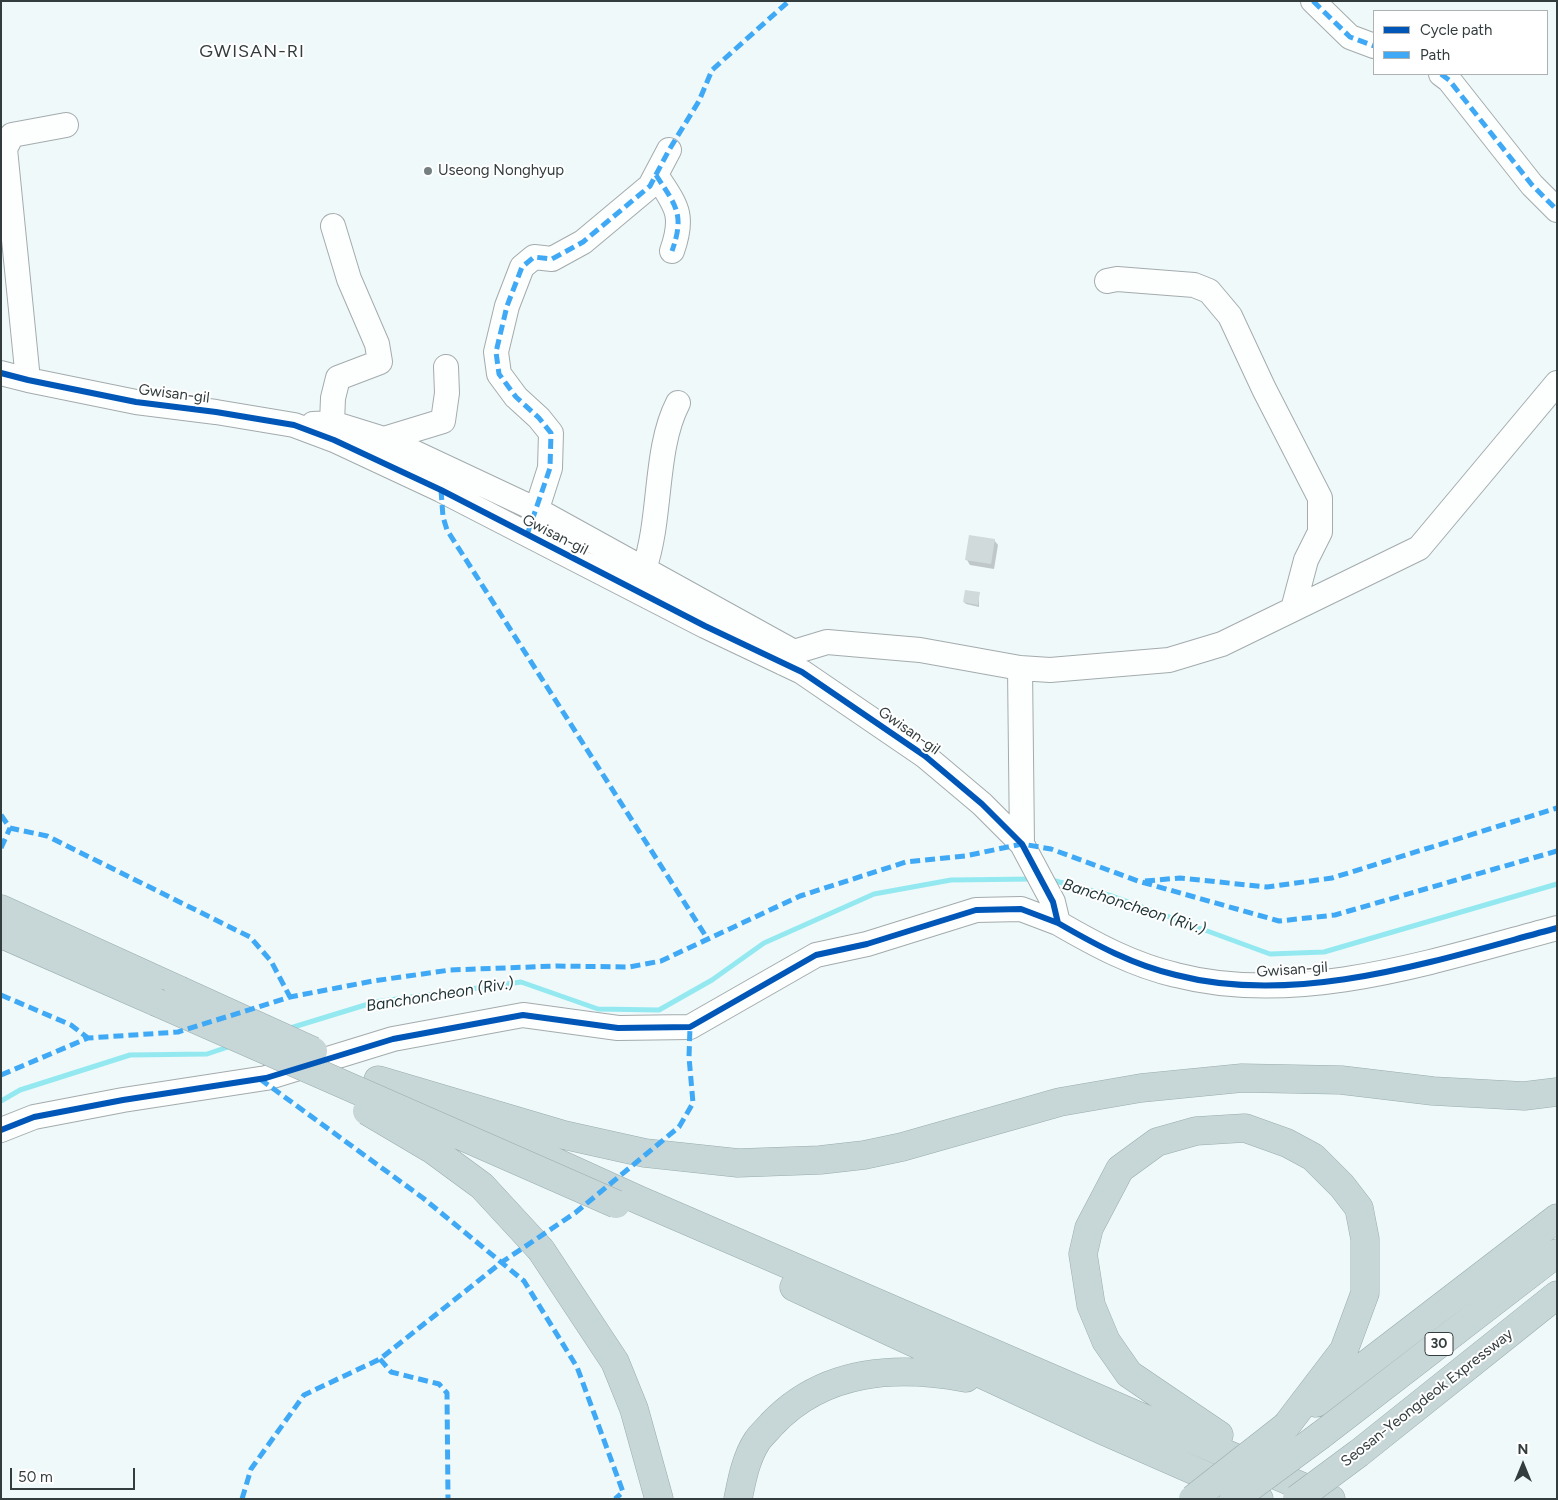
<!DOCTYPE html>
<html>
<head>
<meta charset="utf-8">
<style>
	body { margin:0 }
	#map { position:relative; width:1558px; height:1500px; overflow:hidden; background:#eff9fa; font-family:Figtree,sans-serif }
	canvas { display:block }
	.frame { position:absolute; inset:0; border:2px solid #343d3e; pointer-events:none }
	.legend { position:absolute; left:1373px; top:10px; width:175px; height:65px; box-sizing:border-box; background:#fff; border:1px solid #aeb1b2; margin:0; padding:6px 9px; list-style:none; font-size:15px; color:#343d3e }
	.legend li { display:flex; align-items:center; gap:10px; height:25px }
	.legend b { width:25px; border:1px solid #aeb1b2 }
	.north { position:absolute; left:1498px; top:1440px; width:50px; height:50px; -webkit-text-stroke:4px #fff; paint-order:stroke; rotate:0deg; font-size:14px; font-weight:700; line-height:20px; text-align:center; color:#343d3e }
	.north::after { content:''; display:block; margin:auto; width:18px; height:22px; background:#343d3e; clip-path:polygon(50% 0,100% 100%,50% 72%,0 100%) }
	.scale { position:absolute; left:10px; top:1468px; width:125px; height:22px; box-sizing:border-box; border:2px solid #343d3e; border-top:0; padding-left:6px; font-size:15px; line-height:18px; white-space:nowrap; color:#343d3e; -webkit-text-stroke:4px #fff; paint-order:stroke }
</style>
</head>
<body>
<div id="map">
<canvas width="1558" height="1500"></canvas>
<div class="frame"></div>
<ul class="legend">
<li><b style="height:6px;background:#0057b8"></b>Cycle path</li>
<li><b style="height:6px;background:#3fa9f5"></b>Path</li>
</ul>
<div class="north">N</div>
<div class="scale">50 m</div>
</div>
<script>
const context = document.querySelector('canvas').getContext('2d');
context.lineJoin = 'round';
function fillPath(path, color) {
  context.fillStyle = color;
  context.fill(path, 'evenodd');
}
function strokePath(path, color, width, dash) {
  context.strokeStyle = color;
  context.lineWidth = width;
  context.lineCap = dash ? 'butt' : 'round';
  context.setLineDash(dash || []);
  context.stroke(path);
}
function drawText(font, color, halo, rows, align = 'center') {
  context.font = font + ' Figtree,sans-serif';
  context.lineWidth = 4;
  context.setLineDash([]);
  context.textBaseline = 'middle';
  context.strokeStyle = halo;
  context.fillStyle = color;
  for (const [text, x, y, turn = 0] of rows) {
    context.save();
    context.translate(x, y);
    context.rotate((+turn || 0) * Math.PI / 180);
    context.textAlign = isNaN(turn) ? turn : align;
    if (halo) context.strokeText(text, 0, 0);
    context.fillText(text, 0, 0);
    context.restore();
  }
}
fillPath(new Path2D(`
	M994 540 998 545 994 569 970 565 967 560Z
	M979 594V607L966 604 964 602Z`), '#0003');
strokePath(new Path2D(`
	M1048 879 1112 896 1270 954 1324 952 1557 884
	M287 1029 375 1002 521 982 598 1009 659 1010 712 980 764 943 874 894 951 880 1033 879
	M1 1101 20 1090 130 1055 207 1054 231 1046`), '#94e9f1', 5);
fillPath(new Path2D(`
	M969 535 995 539 991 564 965 560Z
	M965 590 980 592 978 605 963 602Z`), '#d1dadb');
const minor = new Path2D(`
	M1313 1 1350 37 1374 46
	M1441 74 1449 80 1532 185 1557 210
	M656 175C676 206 685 214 672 251
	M1107 281 1117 279 1194 285 1209 291 1230 316 1264 389 1320 498V532L1306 560 1293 609
	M1 373 28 380 136 402 216 412 294 425 334 440 441 490 705 626 802 672 925 756 982 804 1022 844 1053 902 1058 923C1096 945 1133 965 1176 975 1299 1007 1437 960 1557 928
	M28 380 5 149 12 135 66 125
	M332 423 333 398 338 378 380 362 377 344 349 279 333 226
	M313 424 332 423 390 441 537 510 794 652
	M384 439 443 421 447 393 446 367
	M532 524 550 468 551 433 539 418 516 397 499 374 496 352 507 306 522 267 534 257 552 259 583 242 650 186 669 150
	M644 569C662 518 654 449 678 403
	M783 663 794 652 827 642 920 650 1020 668 1050 670 1169 660 1222 644 1419 548 1557 383
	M1020 668 1022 844
	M1 1130 34 1117 123 1100 266 1078 393 1039 523 1015 618 1028 690 1027 816 955 867 944 976 910 1021 909 1058 923`);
const highway = new Path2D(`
	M1 909 179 990
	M1 934 156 1002
	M378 1080 564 1135 645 1153 738 1163 820 1160 864 1155 902 1147 1060 1102 1141 1088 1242 1078 1341 1080 1433 1091 1524 1096 1557 1092
	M465 1121 639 1200 1331 1499
	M541 1250 615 1362 634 1409 659 1499
	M794 1287 1102 1430 1259 1499
	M1316 1403 1557 1218
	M1219 1435 1129 1374 1106 1341 1091 1305 1083 1254 1089 1228 1120 1169 1157 1142 1196 1131 1245 1128 1287 1143 1313 1157 1342 1186 1359 1208 1365 1239V1293L1344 1350 1286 1426
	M1321 1435 1557 1253
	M1359 1453 1557 1295
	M738 1499C742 1479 746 1458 757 1441 761 1435 767 1430 772 1424 824 1369 896 1365 966 1378`);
strokePath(minor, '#a4abac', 26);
strokePath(highway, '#99adae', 29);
strokePath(minor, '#fdfefe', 24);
strokePath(highway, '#c7d6d7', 28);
const highwayBridge = new Path2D(`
	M179 990 313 1051
	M156 1002 616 1204
	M367 1111 433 1150 482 1186 541 1250
	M1193 1499 1286 1426
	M1234 1499 1321 1435
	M1297 1499 1359 1453`);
strokePath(highwayBridge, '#99adae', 29, []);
strokePath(highwayBridge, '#c7d6d7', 28);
strokePath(new Path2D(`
	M1313 1 1350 37 1374 46
	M1441 74 1449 80 1532 185 1557 210
	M656 175C676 206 685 214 672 251
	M441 490 443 517 447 530 707 938
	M527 535 550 468 551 433 539 418 516 397 499 374 496 352 507 306 522 267 534 257 552 259 583 242 650 186 669 150 699 101 712 70 789 1
	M1 815 10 828 47 836 250 937 271 961 290 997
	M1 848 10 828
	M1145 881 1180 878 1267 887 1332 878 1557 808
	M1 995 71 1025 88 1038
	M1 1075 88 1038 178 1032 290 997 373 981 450 970 556 966 629 967 661 961 800 896 906 862 965 856 1022 844 1051 849 1138 881 1279 921 1335 915 1557 851
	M260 1079 423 1198 524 1281 577 1367 623 1492 615 1499
	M380 1359 391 1372 439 1384 447 1393 448 1499
	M242 1499 251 1469 304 1395 380 1359 502 1262 575 1213 679 1127 693 1103 689 1057 690 1027`), '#3fa9f5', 5, [10, 5]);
strokePath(new Path2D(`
	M1 373 28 380 136 402 216 412 294 425 334 440 441 490 705 626 802 672 925 756 982 804 1022 844 1053 902 1058 923C1096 945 1133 965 1176 975 1299 1007 1437 960 1557 928
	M1 1130 34 1117 123 1100 266 1078 393 1039 523 1015 618 1028 690 1027 816 955 867 944 976 910 1021 909 1058 923`), '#0057b8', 6);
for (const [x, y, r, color] of [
	[428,171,5,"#757f80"]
]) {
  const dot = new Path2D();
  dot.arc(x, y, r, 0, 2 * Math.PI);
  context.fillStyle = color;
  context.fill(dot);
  strokePath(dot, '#fff', 2);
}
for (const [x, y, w] of [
	[1439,1344,28]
]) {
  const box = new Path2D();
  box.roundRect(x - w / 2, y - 11.5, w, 23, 4);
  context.fillStyle = '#fff';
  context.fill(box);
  strokePath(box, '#343d3e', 1);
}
drawText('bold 14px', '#343d3e', null, [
	["30",1439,1344]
]);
drawText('15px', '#343d3e', '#fff', [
	["Useong Nonghyup",438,171]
], 'left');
drawText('15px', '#343d3e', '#fff', [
	["Gwisan-gil",174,394,7],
	["Gwisan-gil",555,535,27],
	["Gwisan-gil",909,731,35],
	["Gwisan-gil",1292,970,-4],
	["Seosan-Yeongdeok Expressway",1427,1398,-38]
]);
drawText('italic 16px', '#1d3234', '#fff', [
	["Banchoncheon (Riv.)",1134,907,18],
	["Banchoncheon (Riv.)",440,995,-9]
]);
context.letterSpacing = '1px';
drawText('18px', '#343d3e', '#fff', [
	["GWISAN-RI",252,52]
]);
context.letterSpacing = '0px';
</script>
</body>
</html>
